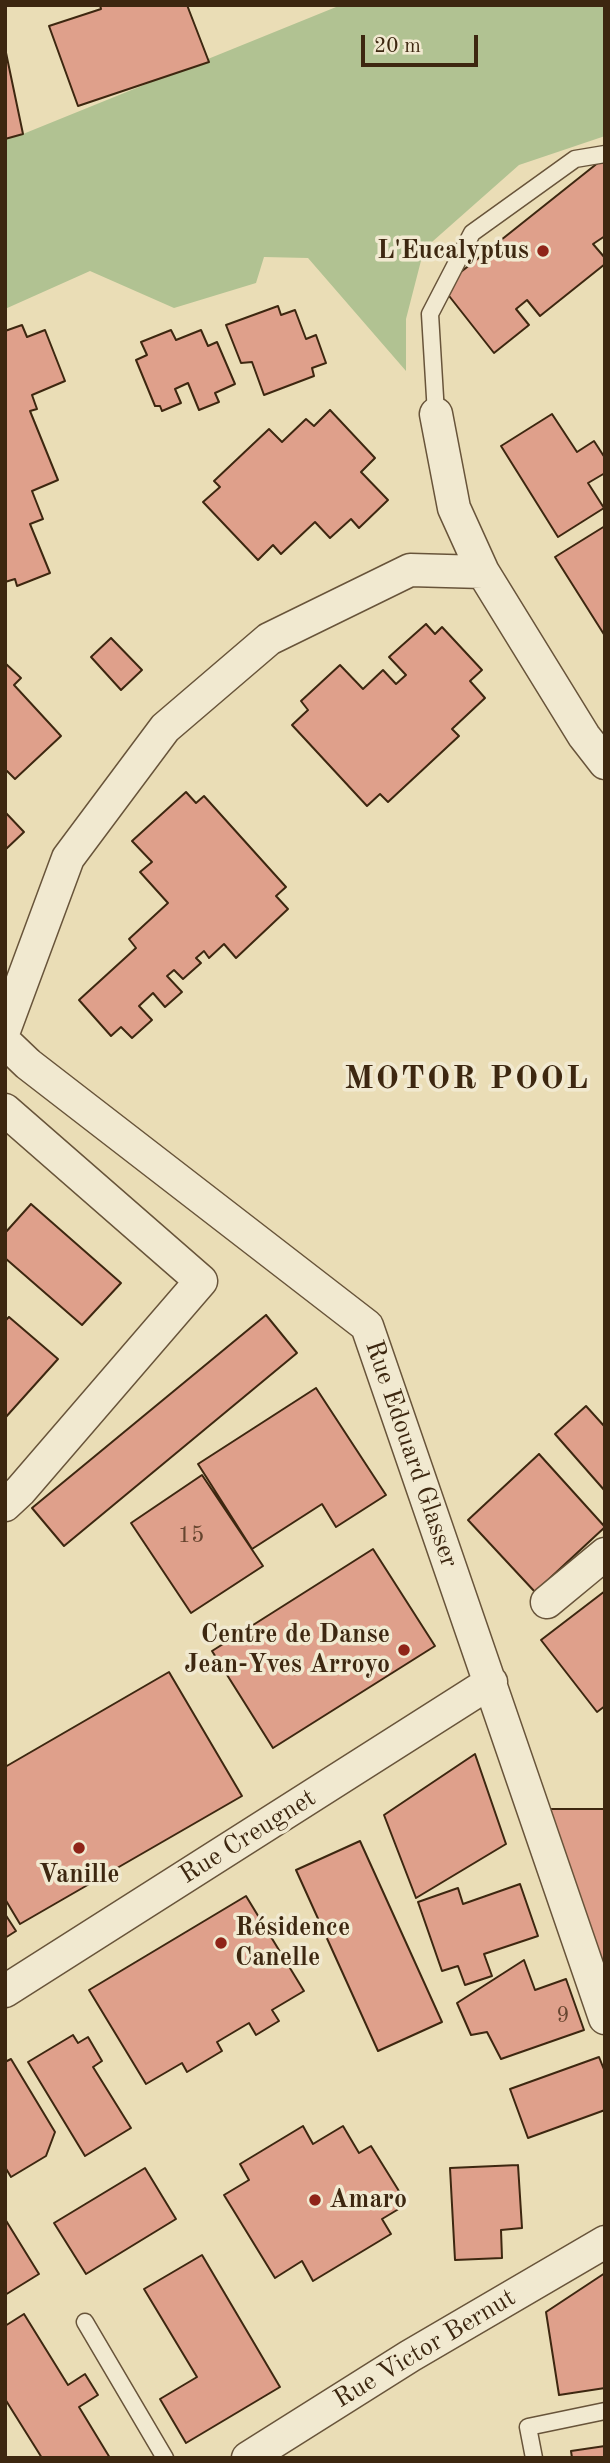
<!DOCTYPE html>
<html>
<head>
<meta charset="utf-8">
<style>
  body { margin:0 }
  #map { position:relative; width:610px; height:2463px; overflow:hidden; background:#eaddb6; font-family:"Old Standard TT",serif }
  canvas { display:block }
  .frame { position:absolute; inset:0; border:7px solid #3d2710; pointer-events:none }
  .scale { position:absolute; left:361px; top:35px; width:117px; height:32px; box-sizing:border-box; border:4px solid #3d2710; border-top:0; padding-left:9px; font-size:21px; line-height:24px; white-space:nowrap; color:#3d2710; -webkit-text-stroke:5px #f1e9d0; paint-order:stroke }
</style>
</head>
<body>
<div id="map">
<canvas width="610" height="2463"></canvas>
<div class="frame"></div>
<div class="scale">20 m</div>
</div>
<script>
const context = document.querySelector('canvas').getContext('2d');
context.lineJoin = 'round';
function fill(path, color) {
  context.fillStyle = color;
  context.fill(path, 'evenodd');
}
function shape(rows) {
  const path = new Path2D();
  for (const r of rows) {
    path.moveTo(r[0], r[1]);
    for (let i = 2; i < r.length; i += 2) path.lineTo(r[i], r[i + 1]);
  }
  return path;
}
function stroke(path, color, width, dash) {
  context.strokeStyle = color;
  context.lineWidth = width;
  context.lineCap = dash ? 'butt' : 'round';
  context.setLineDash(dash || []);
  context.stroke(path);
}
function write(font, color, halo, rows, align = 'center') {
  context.font = font + ' "Old Standard TT",serif';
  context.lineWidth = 7;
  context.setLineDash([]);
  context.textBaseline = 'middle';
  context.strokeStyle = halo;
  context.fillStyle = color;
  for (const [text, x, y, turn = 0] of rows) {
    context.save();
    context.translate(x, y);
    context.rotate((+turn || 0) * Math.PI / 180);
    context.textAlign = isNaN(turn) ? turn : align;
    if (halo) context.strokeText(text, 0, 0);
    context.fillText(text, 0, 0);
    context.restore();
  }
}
fill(shape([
  [341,5,605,5,605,136,519,165,424,249,406,319,406,371,308,258,264,257,256,283,174,308,90,271,5,309,5,138,23,134]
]), '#b1c292');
const building = shape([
  [100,5,187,5,209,62,78,106,49,26,101,9,100,5],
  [5,48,23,134,5,139,5,48],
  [604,158,605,236,593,244,605,258,605,264,540,316,527,300,516,309,529,325,494,353,442,287,604,158],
  [278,306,281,315,295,310,306,339,316,335,326,363,312,368,314,376,264,395,252,362,241,363,226,325,278,306],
  [22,325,27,337,45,330,65,381,32,395,37,409,30,411,58,480,32,491,43,519,30,524,50,573,17,586,15,579,5,582,5,331,22,325],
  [171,330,176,340,201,330,208,346,217,342,235,384,215,393,219,402,199,410,188,383,175,389,181,403,162,411,160,406,155,406,136,360,147,355,141,342,171,330],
  [330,410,375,458,361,472,388,500,359,528,351,519,330,538,315,522,281,554,273,545,258,560,203,502,220,487,214,481,269,429,282,442,306,419,314,426,330,410],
  [552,414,577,452,594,441,605,458,605,473,588,483,604,508,558,537,501,446,552,414],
  [605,526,605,636,555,557,605,526],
  [426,624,435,634,442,627,482,670,470,681,485,698,452,729,459,736,388,802,380,794,367,806,292,725,308,710,301,701,340,665,363,689,383,670,396,684,406,675,389,657,426,624],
  [111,638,142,670,121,690,91,657,111,638],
  [5,663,21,678,14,685,61,736,15,779,7,771,5,772,5,663],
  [186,792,196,803,204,796,286,887,276,896,288,909,236,958,224,944,209,958,204,951,196,958,201,963,183,979,174,970,167,976,182,992,165,1007,153,993,139,1006,152,1020,132,1038,121,1027,111,1036,79,1000,136,948,129,939,168,903,140,872,152,862,132,841,186,792],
  [5,812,24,832,5,850,5,812],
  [31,1204,121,1283,82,1325,5,1258,5,1233,31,1204],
  [266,1315,297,1353,64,1546,32,1508,266,1315],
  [9,1317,58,1359,5,1418,5,1321,9,1317],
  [316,1388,386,1495,336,1527,322,1504,252,1549,198,1464,316,1388],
  [586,1406,605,1427,605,1491,555,1434,586,1406],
  [539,1454,605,1527,535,1592,468,1520,539,1454],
  [202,1475,263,1566,191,1613,131,1523,202,1475],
  [373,1549,435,1646,273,1748,212,1651,373,1549],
  [605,1591,605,1706,597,1712,541,1640,605,1591],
  [169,1672,242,1796,20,1924,5,1899,5,1767,169,1672],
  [475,1754,506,1844,416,1898,384,1815,475,1754],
  [548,1809,605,1809,605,1974,548,1809],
  [360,1841,442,2022,378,2051,296,1870,360,1841],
  [520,1884,538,1936,484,1954,492,1976,465,1985,458,1966,442,1971,418,1902,458,1888,463,1904,520,1884],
  [246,1896,304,1991,272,2010,279,2021,256,2035,249,2023,217,2042,222,2051,187,2072,182,2063,146,2084,89,1990,246,1896],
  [5,1914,16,1931,5,1938,5,1914],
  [524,1960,535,1990,566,1979,584,2030,501,2059,487,2032,471,2035,457,2003,524,1960],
  [73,2035,78,2043,88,2037,102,2061,93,2067,131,2128,85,2156,28,2062,73,2035],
  [599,2057,605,2072,605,2110,528,2138,510,2089,599,2057],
  [11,2059,55,2132,46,2156,11,2177,5,2167,5,2062,11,2059],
  [303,2126,313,2144,343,2126,359,2153,371,2146,407,2204,382,2219,391,2234,313,2281,302,2261,275,2278,224,2195,249,2180,240,2164,303,2126],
  [518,2165,522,2228,501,2230,502,2258,455,2260,450,2168,518,2165],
  [145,2168,176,2219,86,2274,54,2223,145,2168],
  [5,2219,39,2274,5,2295,5,2219],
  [202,2255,280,2387,186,2443,160,2399,197,2377,144,2289,202,2255],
  [605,2273,605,2388,559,2395,546,2312,605,2273],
  [24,2314,68,2385,85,2374,98,2395,79,2407,110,2458,42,2458,5,2399,5,2326,24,2314],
  [605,2446,605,2458,572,2458,571,2451,605,2446]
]);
fill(building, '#dfa08b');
stroke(building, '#3d2710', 2);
const service = shape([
  [436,414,430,314,472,233,575,159,605,154],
  [85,2322,165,2458],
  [534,2458,528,2427,605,2411]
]);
const minor = shape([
  [436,414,454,508,483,572,584,736,605,763],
  [5,1028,68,858,165,728,269,639,410,570,483,572],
  [5,1042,28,1064,367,1326,605,2018],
  [5,1110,201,1281,20,1491,5,1505],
  [547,1602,605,1554],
  [5,1991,491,1682],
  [248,2458,410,2356,605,2242]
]);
stroke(service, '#68543a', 19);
stroke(minor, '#68543a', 35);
stroke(service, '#f1e9d0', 16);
stroke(minor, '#f1e9d0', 32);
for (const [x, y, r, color] of [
  [543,251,7,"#8f2418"],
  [404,1650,7,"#8f2418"],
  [79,1848,7,"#8f2418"],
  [221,1943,7,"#8f2418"],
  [315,2200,7,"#8f2418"]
]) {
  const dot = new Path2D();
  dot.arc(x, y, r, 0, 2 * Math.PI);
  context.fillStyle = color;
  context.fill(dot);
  stroke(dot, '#f1e9d0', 2.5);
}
write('23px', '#66452f', null, [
  ["15",191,1536],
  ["9",563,2016]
]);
write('bold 26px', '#3d2710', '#f1e9d0', [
  ["L'Eucalyptus",529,251],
  ["Centre de Danse",390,1635],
  ["Jean-Yves Arroyo",390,1665],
  ["Vanille",79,1875,"center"],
  ["Résidence",235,1928,"left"],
  ["Canelle",235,1958,"left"],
  ["Amaro",329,2200,"left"]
], 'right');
write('26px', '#3d2710', '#f1e9d0', [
  ["Rue Edouard Glasser",411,1454,71],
  ["Rue Creugnet",248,1837,-32],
  ["Rue Victor Bernut",425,2349,-31]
]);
context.letterSpacing = '2px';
write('bold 33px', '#3d2710', '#f1e9d0', [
  ["MOTOR POOL",467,1079]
]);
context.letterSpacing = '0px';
</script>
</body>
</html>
